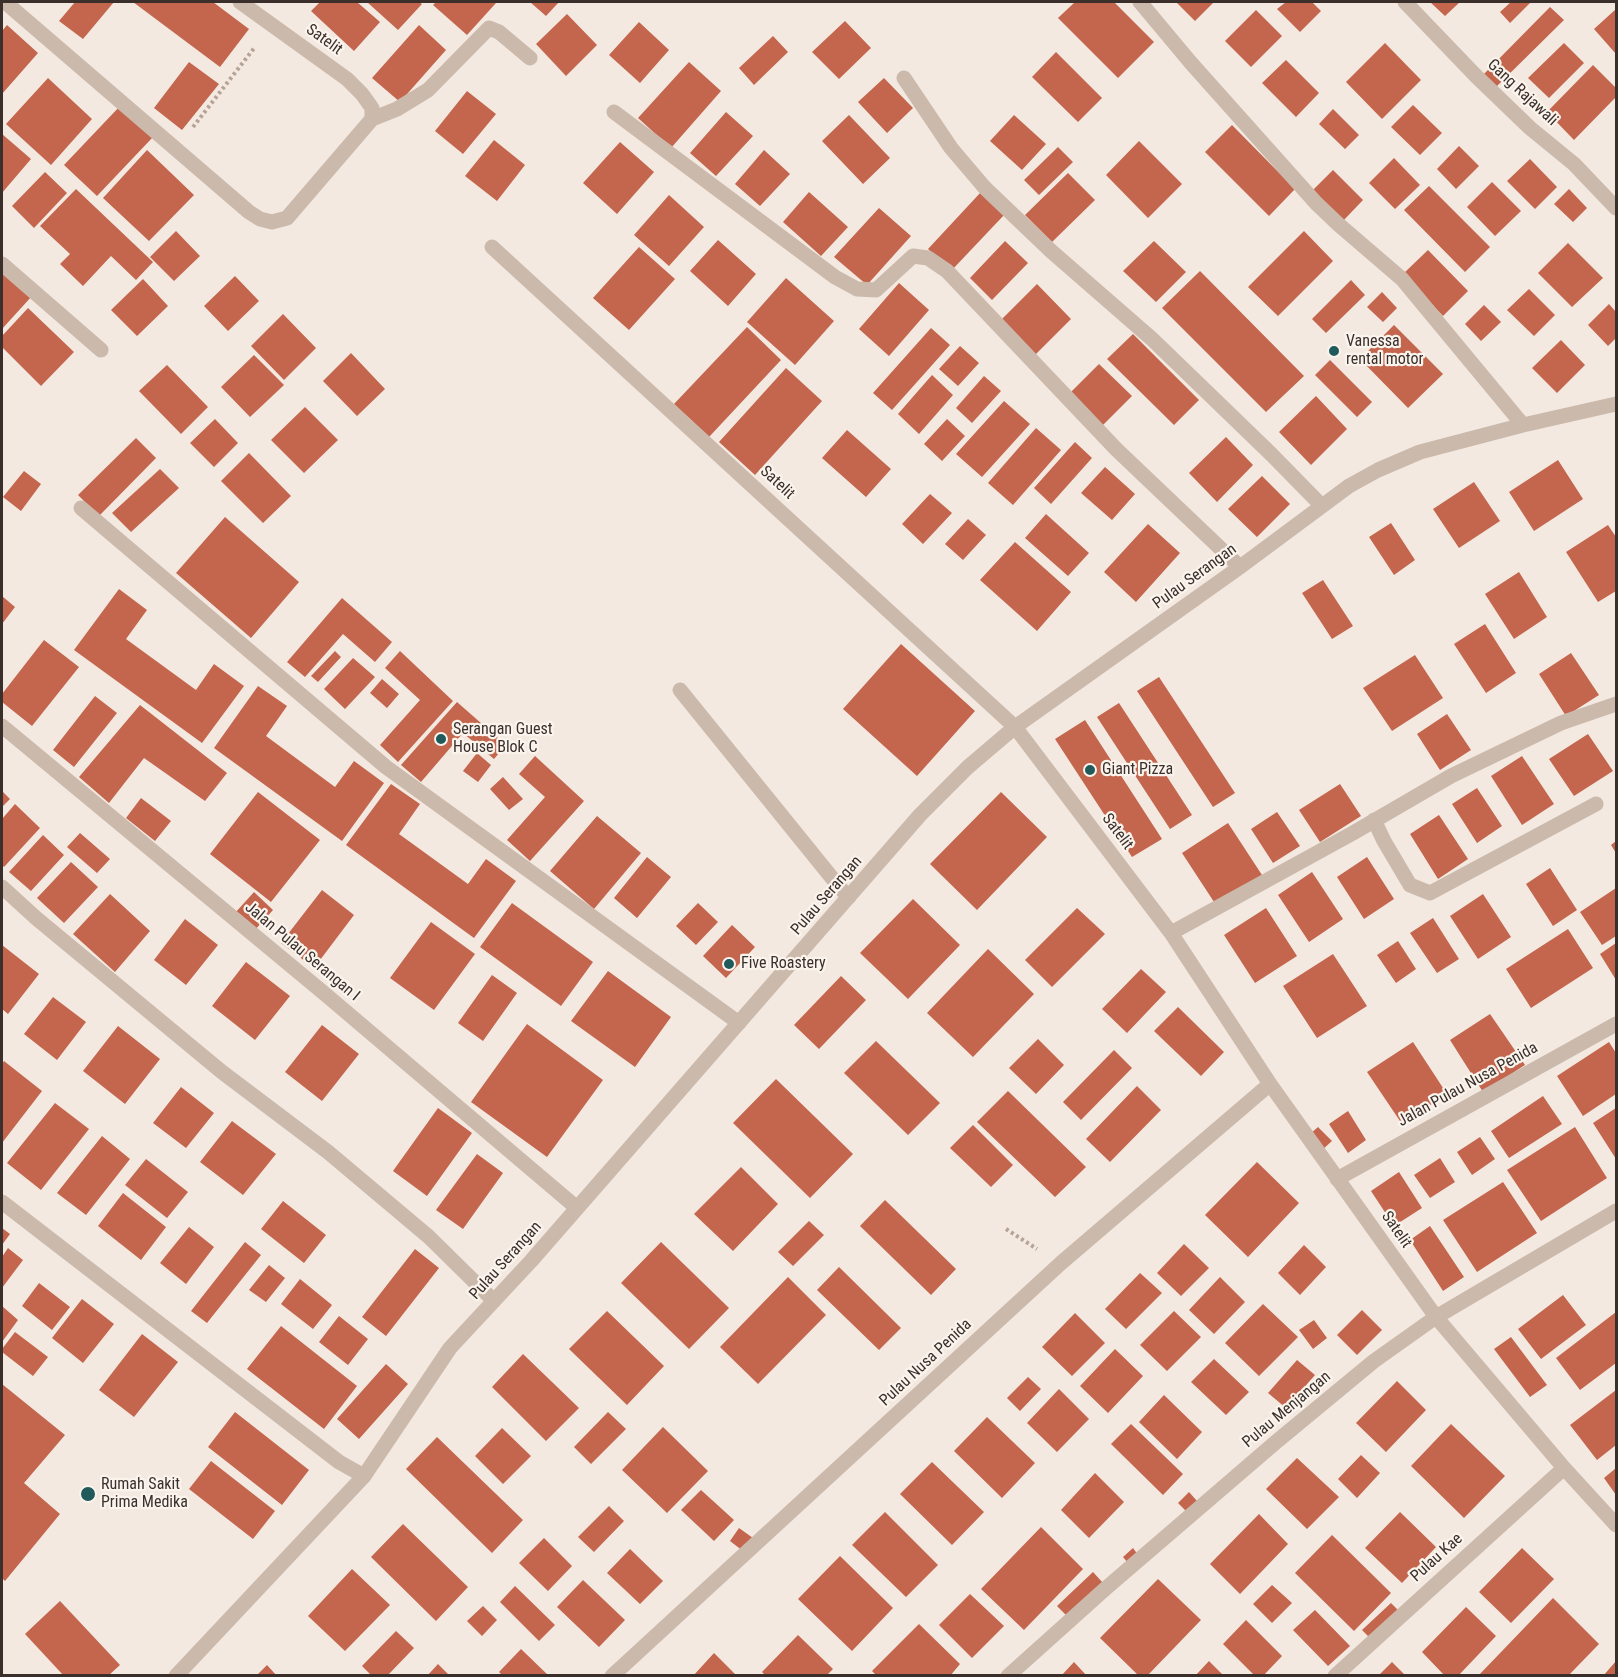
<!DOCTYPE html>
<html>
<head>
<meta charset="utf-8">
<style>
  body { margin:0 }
  #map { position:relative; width:1618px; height:1677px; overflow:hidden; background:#f3e9e0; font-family:"Roboto Condensed",sans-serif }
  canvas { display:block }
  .frame { position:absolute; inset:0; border:3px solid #3a2f2b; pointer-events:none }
</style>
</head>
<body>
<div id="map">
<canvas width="1618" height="1677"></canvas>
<div class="frame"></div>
</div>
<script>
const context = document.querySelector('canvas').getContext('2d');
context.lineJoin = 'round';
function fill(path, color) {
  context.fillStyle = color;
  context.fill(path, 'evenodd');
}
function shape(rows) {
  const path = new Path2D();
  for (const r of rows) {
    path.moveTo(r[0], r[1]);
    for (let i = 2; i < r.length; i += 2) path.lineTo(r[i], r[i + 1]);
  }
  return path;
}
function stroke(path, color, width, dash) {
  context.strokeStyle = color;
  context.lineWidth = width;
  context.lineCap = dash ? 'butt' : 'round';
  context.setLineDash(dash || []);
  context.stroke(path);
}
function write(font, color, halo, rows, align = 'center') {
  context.font = font + ' "Roboto Condensed",sans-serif';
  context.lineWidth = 4.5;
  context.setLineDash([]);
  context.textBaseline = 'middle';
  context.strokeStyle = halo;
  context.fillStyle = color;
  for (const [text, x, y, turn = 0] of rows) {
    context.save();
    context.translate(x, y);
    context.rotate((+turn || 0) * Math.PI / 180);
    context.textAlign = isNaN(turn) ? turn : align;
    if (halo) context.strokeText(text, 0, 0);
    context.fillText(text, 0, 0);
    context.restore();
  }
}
fill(shape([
  [75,2,114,2,83,39,59,21],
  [133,2,213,2,249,29,220,67],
  [320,2,357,2,380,22,354,51,311,11],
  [367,2,419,2,422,4,398,30],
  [436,2,494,2,496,3,467,35,433,5],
  [530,2,559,2,546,16],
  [1075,2,1114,2,1154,42,1118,78,1058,18],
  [1176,2,1214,2,1195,21],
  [1286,2,1312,2,1321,11,1300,32,1277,9],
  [1430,2,1460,2,1445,16],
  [1511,2,1531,2,1510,23,1500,12],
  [1550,7,1564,20,1496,87,1483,75],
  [1616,9,1616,54,1594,29],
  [1256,10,1282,36,1251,67,1225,41],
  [567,14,597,45,566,76,536,44],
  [845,21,871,48,839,79,812,52],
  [639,22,669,50,640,83,609,55],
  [7,25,38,53,2,94,2,31],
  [419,25,446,50,400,102,372,78],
  [773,36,788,52,754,85,739,68],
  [1385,43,1421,80,1382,119,1346,82],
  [1564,43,1584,63,1549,98,1528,78],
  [1056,52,1102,98,1078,122,1032,77],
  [1286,60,1319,93,1296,117,1262,83],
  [189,62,219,84,182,130,154,108],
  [689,62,721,91,671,148,638,118],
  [1593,65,1616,88,1616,97,1574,140,1547,112],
  [48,78,92,119,51,165,6,124],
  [884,78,913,108,887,133,858,102],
  [467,91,496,114,463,154,435,131],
  [121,105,153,137,97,196,64,165],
  [1413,105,1442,133,1420,155,1391,127],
  [1333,109,1359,135,1345,149,1319,124],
  [726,112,753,136,716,176,690,153],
  [849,115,890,158,863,184,822,141],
  [1014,115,1046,144,1022,170,990,141],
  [1232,125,1295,189,1269,216,1205,152],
  [2,134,31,159,2,193],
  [494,140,525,165,497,201,465,176],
  [1139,141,1182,184,1148,218,1106,175],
  [620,142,654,172,617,214,583,183],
  [1459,146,1479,166,1456,189,1437,169],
  [1058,147,1073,162,1039,195,1024,180],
  [147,150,194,195,149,241,103,198],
  [764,150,790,174,760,206,735,184],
  [1394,158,1420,185,1395,209,1369,183],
  [1530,159,1557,187,1535,209,1507,181],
  [1333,170,1363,200,1342,222,1312,191],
  [45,172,67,193,34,228,12,206],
  [1068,173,1095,200,1052,242,1025,215],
  [1492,182,1521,211,1495,236,1467,207],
  [1429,186,1490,247,1465,272,1404,210],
  [76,189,153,262,136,280,111,256,83,286,60,264,70,254,40,226],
  [1569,189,1587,208,1573,222,1554,204],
  [809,192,848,227,821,256,783,222],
  [981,192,1005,214,951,271,928,249],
  [669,195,704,227,669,266,634,235],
  [879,208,911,236,867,285,834,257],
  [176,231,200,256,174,281,150,257],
  [1304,231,1333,261,1278,316,1248,287],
  [718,240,756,274,728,306,690,271],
  [1005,241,1028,263,992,300,970,278],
  [1154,241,1186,272,1156,302,1123,271],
  [1568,243,1603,278,1572,307,1538,273],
  [639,247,675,279,629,330,593,298],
  [1428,250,1468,291,1443,316,1403,274],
  [2,270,32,296,2,329],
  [1200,271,1304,376,1266,412,1162,308],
  [235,276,259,301,228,331,204,306],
  [786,278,834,321,795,365,747,322],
  [143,279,168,306,137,336,111,310],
  [1351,280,1365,295,1326,333,1312,319],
  [899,283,929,310,889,356,859,329],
  [1037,284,1071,319,1034,356,1000,321],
  [1529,289,1555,315,1534,336,1507,310],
  [1382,292,1397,308,1383,322,1367,307],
  [1609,304,1616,312,1616,338,1608,346,1588,325],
  [1484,305,1501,322,1481,341,1465,324],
  [28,308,74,352,41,386,2,347,2,336],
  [283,314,316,348,284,380,251,346],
  [1394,325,1443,374,1408,408,1360,359],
  [747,327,781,360,709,437,674,404],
  [931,328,950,345,892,410,873,393],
  [1133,334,1199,400,1174,425,1107,359],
  [1561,340,1585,365,1557,393,1532,368],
  [960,346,979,363,958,386,939,369],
  [351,353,385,389,357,416,323,381],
  [254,355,284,385,250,417,221,387],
  [1330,360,1372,402,1357,417,1315,375],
  [1099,364,1132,396,1102,426,1069,394],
  [167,365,208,407,181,434,139,391],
  [786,368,822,401,755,475,719,442],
  [932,375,953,395,919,434,898,414],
  [984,376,1001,391,972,423,956,408],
  [1316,396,1347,429,1311,465,1279,432],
  [1004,401,1030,424,982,477,956,454],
  [305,407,338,440,304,473,271,440],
  [215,419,238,443,214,467,190,443],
  [947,419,965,436,942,461,924,444],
  [1036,428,1061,450,1013,505,988,483],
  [847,430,891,469,866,497,822,458],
  [1226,437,1253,465,1217,502,1189,473],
  [136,438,156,458,99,516,78,495],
  [1075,442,1092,458,1051,504,1034,488],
  [249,453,291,496,263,523,221,481],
  [1558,460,1583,499,1534,531,1509,492],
  [1105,467,1135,494,1112,520,1081,493],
  [160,469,179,488,131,532,112,513],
  [24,471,41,484,21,511,3,497],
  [1262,476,1290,504,1257,537,1228,509],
  [1474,482,1500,521,1459,548,1433,509],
  [930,494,952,513,923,544,902,524],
  [1046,514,1089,553,1068,576,1025,538],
  [225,517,299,582,251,638,176,573],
  [968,519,986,535,963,560,945,544],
  [1391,523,1415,560,1394,575,1369,537],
  [1148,524,1180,553,1136,602,1104,572],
  [1608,525,1616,537,1616,591,1598,602,1566,552],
  [1015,542,1071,592,1037,631,980,580],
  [1519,572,1547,617,1514,639,1485,594],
  [1323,580,1353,626,1332,639,1302,593],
  [119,589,147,610,126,639,196,690,214,664,244,686,202,743,74,650],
  [2,596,15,607,2,624],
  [342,598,392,642,375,662,343,634,305,677,287,662],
  [1485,624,1516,673,1486,693,1454,644],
  [44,640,79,667,32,726,2,702,2,694],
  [901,644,975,711,917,776,843,709],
  [335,651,341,657,318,682,311,676],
  [400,651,453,701,398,762,380,745,420,700,385,668],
  [1571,653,1599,695,1566,716,1539,674],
  [1415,655,1443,698,1392,731,1363,688],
  [353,658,375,677,345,709,324,689],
  [1159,677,1235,793,1213,807,1137,691],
  [382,679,399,694,387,708,370,693],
  [258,686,287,706,266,736,335,787,354,761,384,783,342,841,214,748],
  [95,696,117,713,74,767,53,750],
  [457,702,506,745,494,759,463,733,421,782,401,765],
  [1119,703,1192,815,1170,829,1097,717],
  [140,705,227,773,205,801,144,758,109,803,79,777],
  [1447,714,1471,750,1440,770,1417,734],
  [1085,720,1162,839,1132,857,1055,739],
  [1588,734,1613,771,1574,796,1549,759],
  [477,753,491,765,478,782,463,771],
  [535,756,584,801,530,861,507,840,545,797,519,774],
  [1522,756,1554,804,1522,825,1491,776],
  [503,777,523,799,509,810,490,789],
  [391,784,420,804,399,834,468,884,486,859,516,881,474,938,346,845],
  [1340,784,1361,816,1320,842,1299,810],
  [1477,788,1502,826,1477,843,1452,804],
  [2,791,10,799,2,807],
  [258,792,320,840,271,902,210,854],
  [1001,792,1047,837,977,910,930,864],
  [141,798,171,821,155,841,126,818],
  [15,804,40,828,4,867,2,865,2,819],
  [1277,812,1300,846,1273,863,1251,829],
  [1439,815,1468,859,1438,879,1410,834],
  [597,816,641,853,594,909,550,871],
  [1228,823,1262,875,1216,905,1182,853],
  [80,833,110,859,97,873,67,847],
  [43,835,64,855,31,891,9,872],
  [1616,841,1616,853,1611,845],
  [647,857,671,877,637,918,614,898],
  [1367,857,1394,899,1364,919,1337,877],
  [71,862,98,887,64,923,37,898],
  [1550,868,1577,910,1553,926,1526,884],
  [1312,872,1343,919,1309,942,1278,895],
  [1616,888,1616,936,1602,945,1580,912],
  [322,890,354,915,314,968,281,943],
  [254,892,273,910,254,931,235,913],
  [110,894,150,931,115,972,73,934],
  [1483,894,1511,937,1478,959,1450,916],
  [913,899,960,945,908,999,860,953],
  [512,903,593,962,561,1006,480,947],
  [698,903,718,922,696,945,676,926],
  [1077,908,1105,934,1052,987,1025,960],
  [1266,908,1297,956,1255,983,1224,935],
  [1433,918,1459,959,1437,973,1410,933],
  [185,919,218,945,186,985,154,960],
  [431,922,475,954,434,1010,390,978],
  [732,925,755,947,726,978,703,956],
  [1568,929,1593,968,1531,1008,1506,969],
  [1398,941,1416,969,1396,983,1377,955],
  [1616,943,1616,980,1600,954],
  [2,945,39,974,8,1014,2,1009],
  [988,949,1034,994,973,1057,927,1013],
  [1333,954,1367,1006,1317,1038,1283,986],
  [246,962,290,996,255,1040,212,1006],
  [1141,969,1166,992,1127,1033,1102,1009],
  [608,971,671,1017,635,1067,571,1021],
  [492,975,517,993,483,1041,458,1023],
  [841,976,866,1000,819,1049,794,1025],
  [53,997,86,1022,57,1060,24,1034],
  [1178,1007,1224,1052,1201,1076,1154,1031],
  [1490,1014,1525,1065,1483,1092,1450,1040],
  [527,1024,603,1080,547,1157,471,1102],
  [322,1025,359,1054,322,1101,285,1072],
  [118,1026,160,1059,125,1104,83,1071],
  [1038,1039,1064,1065,1036,1094,1009,1068],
  [876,1041,940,1103,908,1135,844,1073],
  [1413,1042,1447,1094,1402,1124,1367,1072],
  [1609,1042,1616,1053,1616,1094,1583,1116,1557,1076],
  [1114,1050,1132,1068,1081,1120,1063,1102],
  [4,1061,42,1091,2,1143,2,1064],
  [776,1079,853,1154,810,1198,733,1123],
  [1137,1086,1161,1110,1110,1162,1086,1139],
  [181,1087,214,1113,186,1148,153,1123],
  [1008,1091,1086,1167,1055,1197,977,1122],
  [1543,1096,1562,1124,1509,1158,1491,1131],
  [55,1103,89,1129,41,1190,7,1163],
  [438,1108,472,1133,427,1196,393,1171],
  [1616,1108,1616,1159,1593,1123],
  [1348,1111,1366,1140,1348,1153,1329,1124],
  [232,1121,276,1154,243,1195,200,1162],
  [973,1125,1013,1165,991,1187,950,1148],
  [1318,1127,1332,1141,1322,1150,1309,1135],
  [1575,1127,1607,1178,1541,1221,1507,1170],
  [102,1136,130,1159,86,1215,57,1193],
  [1480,1137,1495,1159,1472,1175,1457,1152],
  [477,1154,503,1173,463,1229,436,1210],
  [1440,1158,1455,1182,1430,1198,1414,1175],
  [146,1159,188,1192,167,1218,125,1185],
  [1257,1162,1299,1203,1248,1257,1205,1215],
  [741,1167,778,1204,733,1251,694,1214],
  [1399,1172,1422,1208,1394,1226,1371,1191],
  [1503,1182,1537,1233,1477,1272,1443,1220],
  [123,1193,166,1227,141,1260,98,1226],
  [885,1200,956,1269,931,1295,860,1226],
  [283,1201,326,1235,304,1263,261,1229],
  [809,1221,824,1235,793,1266,778,1252],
  [1430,1226,1464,1277,1443,1291,1410,1240],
  [189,1227,214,1247,186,1284,160,1263],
  [2,1228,10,1234,2,1245],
  [245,1242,261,1255,207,1323,191,1311],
  [661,1242,729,1308,689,1349,621,1283],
  [1184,1244,1209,1268,1181,1296,1157,1273],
  [1304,1245,1326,1267,1300,1295,1278,1273],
  [8,1248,23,1260,2,1288,2,1257],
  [415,1249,439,1268,386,1336,362,1317],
  [269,1265,285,1278,266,1302,249,1290],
  [839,1267,901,1328,879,1350,817,1290],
  [1140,1273,1162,1293,1126,1329,1105,1309],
  [788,1277,826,1315,758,1384,720,1347],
  [1220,1277,1245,1302,1214,1334,1189,1310],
  [300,1279,332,1305,313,1329,281,1304],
  [39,1283,70,1307,52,1330,22,1306],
  [1563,1295,1586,1325,1541,1359,1518,1329],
  [82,1299,114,1324,83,1363,52,1338],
  [1263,1304,1298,1337,1259,1376,1225,1343],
  [2,1306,18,1320,2,1342],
  [1362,1310,1382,1330,1357,1355,1337,1335],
  [607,1311,664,1366,627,1405,569,1349],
  [1174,1311,1201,1337,1167,1371,1140,1345],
  [1616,1312,1616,1363,1580,1390,1556,1358],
  [1075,1313,1105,1343,1072,1376,1042,1347],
  [339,1316,368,1339,348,1365,319,1342],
  [1314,1320,1327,1338,1313,1349,1299,1330],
  [281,1326,357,1386,324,1429,247,1369],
  [15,1332,48,1357,33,1376,2,1352,2,1349],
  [142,1334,178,1362,134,1417,99,1390],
  [1511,1337,1547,1385,1530,1397,1494,1349],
  [1115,1349,1143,1376,1108,1413,1080,1386],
  [523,1354,579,1408,546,1441,492,1387],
  [1214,1359,1249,1392,1226,1415,1191,1382],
  [1297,1360,1315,1375,1286,1408,1268,1393],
  [386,1364,408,1384,359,1439,337,1419],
  [1028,1377,1041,1389,1020,1411,1007,1398],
  [1397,1381,1426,1410,1386,1452,1356,1423],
  [2,1384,65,1435,24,1483,60,1514,5,1581,2,1578],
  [1059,1389,1089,1419,1057,1452,1027,1423],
  [1616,1390,1616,1445,1597,1460,1570,1425],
  [1164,1395,1202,1432,1177,1459,1139,1422],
  [235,1412,309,1470,282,1505,208,1447],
  [608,1412,626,1429,591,1464,574,1447],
  [987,1417,1035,1463,1002,1498,954,1451],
  [1131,1424,1183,1474,1163,1495,1111,1444],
  [1451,1424,1505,1476,1464,1518,1411,1466],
  [663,1427,708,1471,667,1513,622,1470],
  [502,1428,531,1456,503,1484,475,1456],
  [437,1437,523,1520,492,1553,406,1469],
  [1361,1455,1380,1473,1357,1498,1338,1479],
  [1297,1458,1339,1497,1307,1529,1266,1489],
  [211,1461,275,1511,253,1539,189,1489],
  [932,1462,984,1512,952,1545,900,1494],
  [1616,1468,1616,1495,1604,1478],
  [1095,1473,1124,1502,1089,1538,1061,1510],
  [701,1490,734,1520,714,1541,681,1510],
  [1189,1492,1197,1501,1187,1512,1178,1503],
  [609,1506,624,1521,594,1552,578,1537],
  [885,1512,938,1565,906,1597,852,1545],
  [1400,1512,1436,1547,1402,1583,1365,1548],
  [1259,1514,1288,1544,1240,1594,1210,1564],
  [403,1524,468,1587,436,1621,371,1557],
  [1041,1527,1083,1569,1024,1630,981,1589],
  [739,1528,753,1538,743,1551,730,1541],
  [1332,1535,1391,1593,1354,1631,1295,1573],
  [544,1538,572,1566,548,1591,519,1563],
  [1133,1548,1138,1555,1128,1563,1123,1557],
  [1522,1548,1554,1579,1511,1623,1479,1592],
  [630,1549,663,1581,640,1604,607,1573],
  [840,1556,893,1608,852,1651,798,1599],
  [352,1569,390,1605,345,1651,308,1616],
  [1093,1572,1103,1583,1068,1617,1057,1606],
  [1158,1579,1201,1620,1147,1676,1139,1676,1100,1638],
  [583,1580,625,1620,599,1647,557,1607],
  [1272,1585,1292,1603,1272,1623,1253,1604],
  [515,1586,555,1625,539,1641,500,1602],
  [970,1594,1004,1626,972,1658,939,1625],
  [1553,1598,1599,1644,1568,1676,1478,1676],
  [60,1601,120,1665,108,1676,64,1676,25,1634],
  [1391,1603,1400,1612,1371,1639,1362,1630],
  [483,1606,497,1620,482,1636,467,1621],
  [1466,1607,1496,1636,1458,1676,1445,1676,1422,1652],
  [1315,1610,1350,1646,1328,1666,1293,1630],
  [1246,1620,1282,1656,1263,1676,1255,1676,1223,1644],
  [919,1624,960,1664,950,1676,877,1676,872,1671],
  [396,1631,414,1648,387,1676,372,1676,362,1666],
  [798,1635,833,1669,826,1676,766,1676,762,1672],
  [521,1649,549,1676,503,1676,499,1672],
  [714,1653,737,1676,693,1676],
  [1209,1661,1224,1676,1195,1676],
  [1616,1661,1616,1676,1603,1676],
  [1074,1662,1087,1676,1061,1676],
  [1392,1662,1406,1676,1378,1676],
  [438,1664,450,1676,427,1676],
  [267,1665,277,1676,256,1676]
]), '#c4654d');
stroke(shape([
  [193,127,255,47],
  [1006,1229,1037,1249]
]), '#b7a396', 4, [3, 3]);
stroke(shape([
  [2,1202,339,1462,364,1476]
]), '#cbb9ac', 15);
stroke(shape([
  [5,2,249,212,260,219,272,222,287,218,372,119,397,109,428,90,489,28,499,32,530,58],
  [240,2,347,79,362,94,372,108,372,119],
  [1140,2,1191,63,1316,203,1338,224,1402,279,1523,425],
  [1405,2,1476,76,1530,128,1574,164,1616,208],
  [904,78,951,148,985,188,1051,251,1152,339,1271,454,1322,506],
  [614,112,835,277,857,289,876,290,913,256,928,258,947,271,1116,449,1240,567],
  [492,247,1015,727,1171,933,1270,1084,1436,1317,1564,1468,1616,1525],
  [2,264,101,350],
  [81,508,386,767,739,1023],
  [680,690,841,889,849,897],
  [2,726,325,994,577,1208],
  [1374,820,1384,841,1410,885,1430,893,1596,804],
  [2,887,36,918,222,1072,328,1152,429,1237,494,1301],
  [1171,933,1353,833,1451,776,1561,723,1616,704],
  [1337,1179,1616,1024],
  [176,1676,364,1476,450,1348,531,1261,920,815,968,767,1015,727,1240,567,1349,486,1378,470,1420,452,1523,425,1616,404],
  [612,1676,1061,1263,1270,1084],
  [1008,1676,1105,1589,1276,1442,1374,1361,1436,1317,1616,1211],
  [1335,1676,1564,1468]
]), '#cbb9ac', 15);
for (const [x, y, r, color] of [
  [1334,351,6,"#205a5b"],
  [441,739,6,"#205a5b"],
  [1090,770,6,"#205a5b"],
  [729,964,6,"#205a5b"],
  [88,1494,8,"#205a5b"]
]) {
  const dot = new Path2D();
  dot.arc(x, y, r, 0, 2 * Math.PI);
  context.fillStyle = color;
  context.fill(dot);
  stroke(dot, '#faf4ed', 2);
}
write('16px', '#3a2f2b', '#faf4ed', [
  ["Satelit",324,40,36],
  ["Gang Rajawali",1522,93,43],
  ["Satelit",777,483,43],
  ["Pulau Serangan",1195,577,-36],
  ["Satelit",1117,832,53],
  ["Pulau Serangan",827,896,-49],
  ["Jalan Pulau Serangan I",302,952,40],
  ["Jalan Pulau Nusa Penida",1468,1085,-29],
  ["Satelit",1396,1230,55],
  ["Pulau Serangan",506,1261,-48],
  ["Pulau Nusa Penida",926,1363,-43],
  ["Pulau Menjangan",1287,1410,-40],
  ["Pulau Kae",1437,1558,-42]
]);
write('16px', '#3a2f2b', '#faf4ed', [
  ["Vanessa",1346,342],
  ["rental motor",1346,360],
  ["Serangan Guest",453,730],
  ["House Blok C",453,748],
  ["Giant Pizza",1102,770],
  ["Five Roastery",741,964],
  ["Rumah Sakit",101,1485],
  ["Prima Medika",101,1503]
], 'left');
</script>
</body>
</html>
